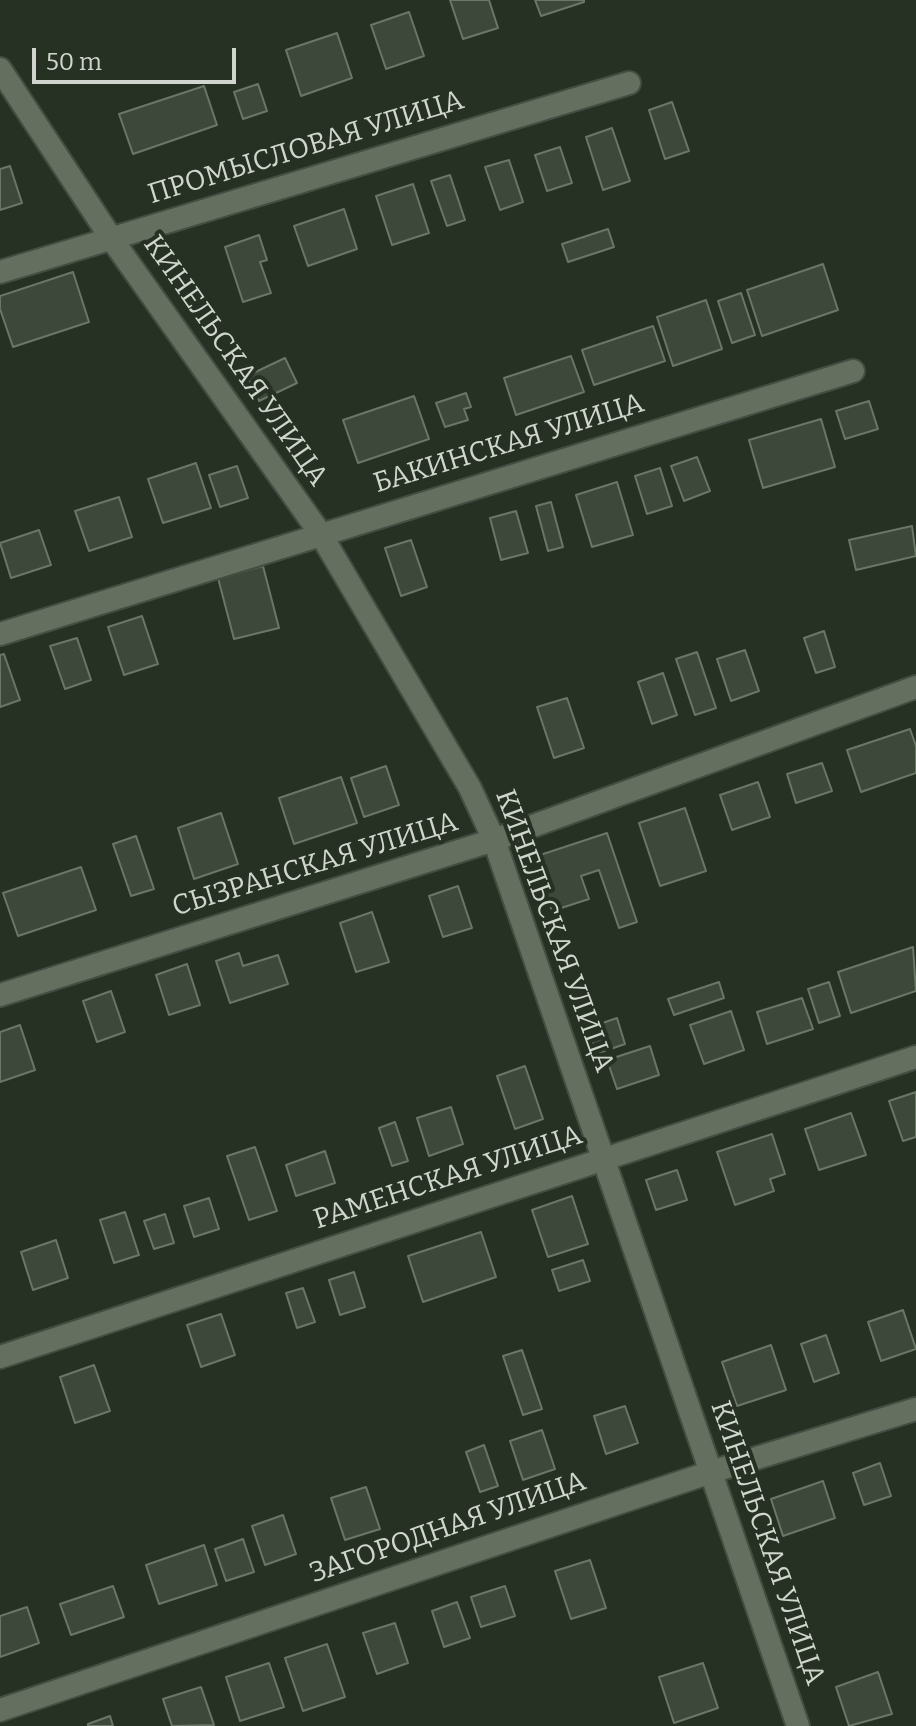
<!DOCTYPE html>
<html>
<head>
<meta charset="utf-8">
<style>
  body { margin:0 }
  #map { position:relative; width:916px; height:1726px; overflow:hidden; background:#263023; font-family:Bitter,serif }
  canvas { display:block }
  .scale { position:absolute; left:32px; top:48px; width:204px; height:36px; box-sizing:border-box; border:4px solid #d0d6ce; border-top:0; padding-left:10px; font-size:24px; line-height:28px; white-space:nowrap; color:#d0d6ce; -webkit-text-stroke:6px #263023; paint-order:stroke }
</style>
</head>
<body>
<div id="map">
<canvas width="916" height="1726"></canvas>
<div class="scale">50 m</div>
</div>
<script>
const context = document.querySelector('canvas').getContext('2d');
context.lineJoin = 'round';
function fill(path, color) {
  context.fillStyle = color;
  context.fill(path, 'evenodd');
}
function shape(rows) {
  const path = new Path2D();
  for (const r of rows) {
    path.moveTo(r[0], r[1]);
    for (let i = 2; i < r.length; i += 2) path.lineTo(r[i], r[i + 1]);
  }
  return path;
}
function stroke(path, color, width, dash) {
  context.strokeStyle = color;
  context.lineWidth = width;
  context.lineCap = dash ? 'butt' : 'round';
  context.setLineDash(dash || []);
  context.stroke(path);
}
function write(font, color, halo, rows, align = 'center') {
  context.font = font + ' Bitter,serif';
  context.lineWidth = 8;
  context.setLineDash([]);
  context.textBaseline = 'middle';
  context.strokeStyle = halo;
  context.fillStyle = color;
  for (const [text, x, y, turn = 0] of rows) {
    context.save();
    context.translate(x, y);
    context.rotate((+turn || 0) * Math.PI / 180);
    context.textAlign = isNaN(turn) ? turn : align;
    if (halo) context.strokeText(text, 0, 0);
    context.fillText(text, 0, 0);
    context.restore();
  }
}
const building = shape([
  [450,0,489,0,498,28,463,39,450,0],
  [535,0,584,0,584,2,541,16,535,0],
  [409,12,424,56,386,69,371,25,409,12],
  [337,33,352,78,301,96,286,50,337,33],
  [258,84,267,111,243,119,234,92,258,84],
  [204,86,217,125,133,154,119,114,204,86],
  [672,102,689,151,665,159,649,110,672,102],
  [612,128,630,181,603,190,586,137,612,128],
  [560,147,572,183,547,191,535,155,560,147],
  [509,160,523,202,500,210,485,167,509,160],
  [10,166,22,203,0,210,0,169,10,166],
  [450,175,465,220,447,226,431,181,450,175],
  [413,184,429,233,392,245,376,196,413,184],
  [344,209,357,249,308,266,294,226,344,209],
  [608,229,614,247,568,262,562,244,608,229],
  [259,235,267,260,260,262,271,293,243,302,225,247,259,235],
  [823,264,838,310,762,336,747,290,823,264],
  [73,272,89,322,13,347,0,309,0,296,73,272],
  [741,293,755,335,732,343,718,301,741,293],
  [706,300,722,349,673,366,657,317,706,300],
  [653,326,665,361,594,385,582,350,653,326],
  [571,356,584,392,516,415,504,378,571,356],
  [285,358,297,383,259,401,247,376,285,358],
  [466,393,471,407,464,409,468,420,445,427,436,403,466,393],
  [414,396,429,439,358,463,343,420,414,396],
  [869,401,878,429,845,439,836,411,869,401],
  [821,419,835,467,763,488,749,440,821,419],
  [697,457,710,491,684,501,671,466,697,457],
  [196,463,211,508,163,523,148,479,196,463],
  [237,466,248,498,220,507,209,475,237,466],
  [660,468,672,506,647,514,635,476,660,468],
  [617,482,633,535,592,547,576,495,617,482],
  [119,497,132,537,89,551,75,511,119,497],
  [551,502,563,547,548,551,536,506,551,502],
  [516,511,528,553,501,560,490,518,516,511],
  [912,526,916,556,856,570,849,540,912,526],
  [39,530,51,565,11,578,0,543,39,530],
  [411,540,427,587,401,596,385,548,411,540],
  [263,566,279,628,234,639,218,578,263,566],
  [142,616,158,664,124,675,108,627,142,616],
  [824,631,835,667,816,673,804,638,824,631],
  [77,638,91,680,65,689,50,646,77,638],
  [745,650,759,691,731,701,717,659,745,650],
  [697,652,716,708,695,715,676,659,697,652],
  [4,654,20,700,0,707,0,655,4,654],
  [663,673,677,715,652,724,638,682,663,673],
  [567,698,584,748,554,758,537,707,567,698],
  [910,729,916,746,916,773,861,792,847,750,910,729],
  [822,763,832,791,796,803,787,774,822,763],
  [386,766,399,805,364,817,351,778,386,766],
  [341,777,357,823,294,844,279,798,341,777],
  [758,782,770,817,732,830,720,795,758,782],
  [685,808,706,871,660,886,639,823,685,808],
  [221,813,238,864,194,879,178,828,221,813],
  [607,833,637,922,619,928,599,870,581,876,589,899,552,911,534,857,607,833],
  [136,836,154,889,131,896,113,844,136,836],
  [81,867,96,910,18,936,3,893,81,867],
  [458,886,472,928,443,937,429,896,458,886],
  [372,912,389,962,356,972,340,923,372,912],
  [913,947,916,991,851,1013,838,972,913,947],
  [239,953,243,966,278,955,288,984,230,1003,216,961,239,953],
  [187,964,200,1005,169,1015,156,975,187,964],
  [719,982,724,998,674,1015,668,999,719,982],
  [829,982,840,1016,819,1023,808,989,829,982],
  [111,991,125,1032,97,1042,83,1001,111,991],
  [802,998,813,1029,767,1044,757,1012,802,998],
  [731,1011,744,1050,704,1064,690,1025,731,1011],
  [617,1018,625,1044,596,1054,588,1028,617,1018],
  [20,1025,35,1070,0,1082,0,1032,20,1025],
  [650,1046,659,1075,617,1089,607,1060,650,1046],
  [525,1066,543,1119,515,1129,497,1076,525,1066],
  [916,1092,916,1137,903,1141,889,1101,916,1092],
  [451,1107,463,1144,429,1156,417,1118,451,1107],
  [851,1113,866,1155,819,1170,805,1129,851,1113],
  [395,1122,408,1161,392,1166,379,1128,395,1122],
  [772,1134,785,1174,770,1179,774,1191,735,1205,717,1152,772,1134],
  [255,1147,277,1211,249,1220,227,1156,255,1147],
  [325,1151,335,1183,296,1196,286,1165,325,1151],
  [677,1170,687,1200,656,1210,646,1180,677,1170],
  [572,1196,588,1244,548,1257,532,1210,572,1196],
  [209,1198,219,1229,194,1237,184,1206,209,1198],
  [125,1212,139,1255,114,1263,100,1220,125,1212],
  [165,1214,174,1243,154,1249,144,1221,165,1214],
  [481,1232,496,1277,423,1302,408,1256,481,1232],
  [56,1240,68,1278,33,1290,21,1252,56,1240],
  [583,1260,590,1281,559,1291,552,1270,583,1260],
  [354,1272,365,1307,340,1315,329,1280,354,1272],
  [303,1288,315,1322,297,1328,286,1293,303,1288],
  [903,1310,916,1349,881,1361,868,1322,903,1310],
  [221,1314,235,1355,201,1367,187,1325,221,1314],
  [826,1335,839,1373,814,1382,801,1344,826,1335],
  [771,1345,786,1390,737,1406,722,1362,771,1345],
  [522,1350,542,1409,523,1415,503,1356,522,1350],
  [94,1365,110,1411,75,1423,60,1377,94,1365],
  [625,1406,638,1443,606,1454,594,1416,625,1406],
  [542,1430,555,1469,523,1480,510,1441,542,1430],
  [484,1445,498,1486,480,1492,466,1452,484,1445],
  [880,1463,891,1496,864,1505,853,1473,880,1463],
  [823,1481,835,1518,783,1536,771,1499,823,1481],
  [366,1487,380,1529,345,1540,331,1498,366,1487],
  [283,1515,296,1554,265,1565,252,1526,283,1515],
  [243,1539,254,1572,226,1581,215,1549,243,1539],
  [204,1545,217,1585,159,1604,146,1565,204,1545],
  [590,1560,606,1608,571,1619,555,1571,590,1560],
  [113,1586,124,1617,71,1635,60,1604,113,1586],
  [505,1586,515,1616,481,1627,471,1597,505,1586],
  [457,1602,470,1638,444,1647,432,1611,457,1602],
  [27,1607,39,1643,0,1657,0,1616,27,1607],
  [395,1623,408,1663,377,1674,363,1633,395,1623],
  [327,1644,345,1697,303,1711,285,1658,327,1644],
  [269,1663,284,1707,240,1721,226,1677,269,1663],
  [703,1663,718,1708,674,1723,659,1677,703,1663],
  [878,1672,892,1714,849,1726,836,1687,878,1672],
  [201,1687,214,1725,172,1726,163,1699,201,1687],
  [110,1716,113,1726,88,1726,88,1724,110,1716]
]);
fill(building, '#3e483a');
stroke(building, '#6a7666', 2);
const minor = shape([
  [0,69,111,238,320,533,470,788,494,840,798,1726],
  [0,272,629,83],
  [0,634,853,371],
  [0,995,494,840,916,687],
  [0,1357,916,1057],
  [0,1710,711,1472,916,1409]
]);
stroke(minor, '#454d42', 26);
stroke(minor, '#646f60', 22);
write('28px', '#d0d6ce', '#263023', [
  ["ПРОМЫСЛОВАЯ УЛИЦА",306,148,-17],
  ["КИНЕЛЬСКАЯ УЛИЦА",235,361,55],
  ["БАКИНСКАЯ УЛИЦА",509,444,-17],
  ["СЫЗРАНСКАЯ УЛИЦА",315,865,-17],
  ["КИНЕЛЬСКАЯ УЛИЦА",554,931,70],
  ["РАМЕНСКАЯ УЛИЦА",448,1178,-18],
  ["ЗАГОРОДНАЯ УЛИЦА",448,1528,-19],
  ["КИНЕЛЬСКАЯ УЛИЦА",767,1543,71]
]);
</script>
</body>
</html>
